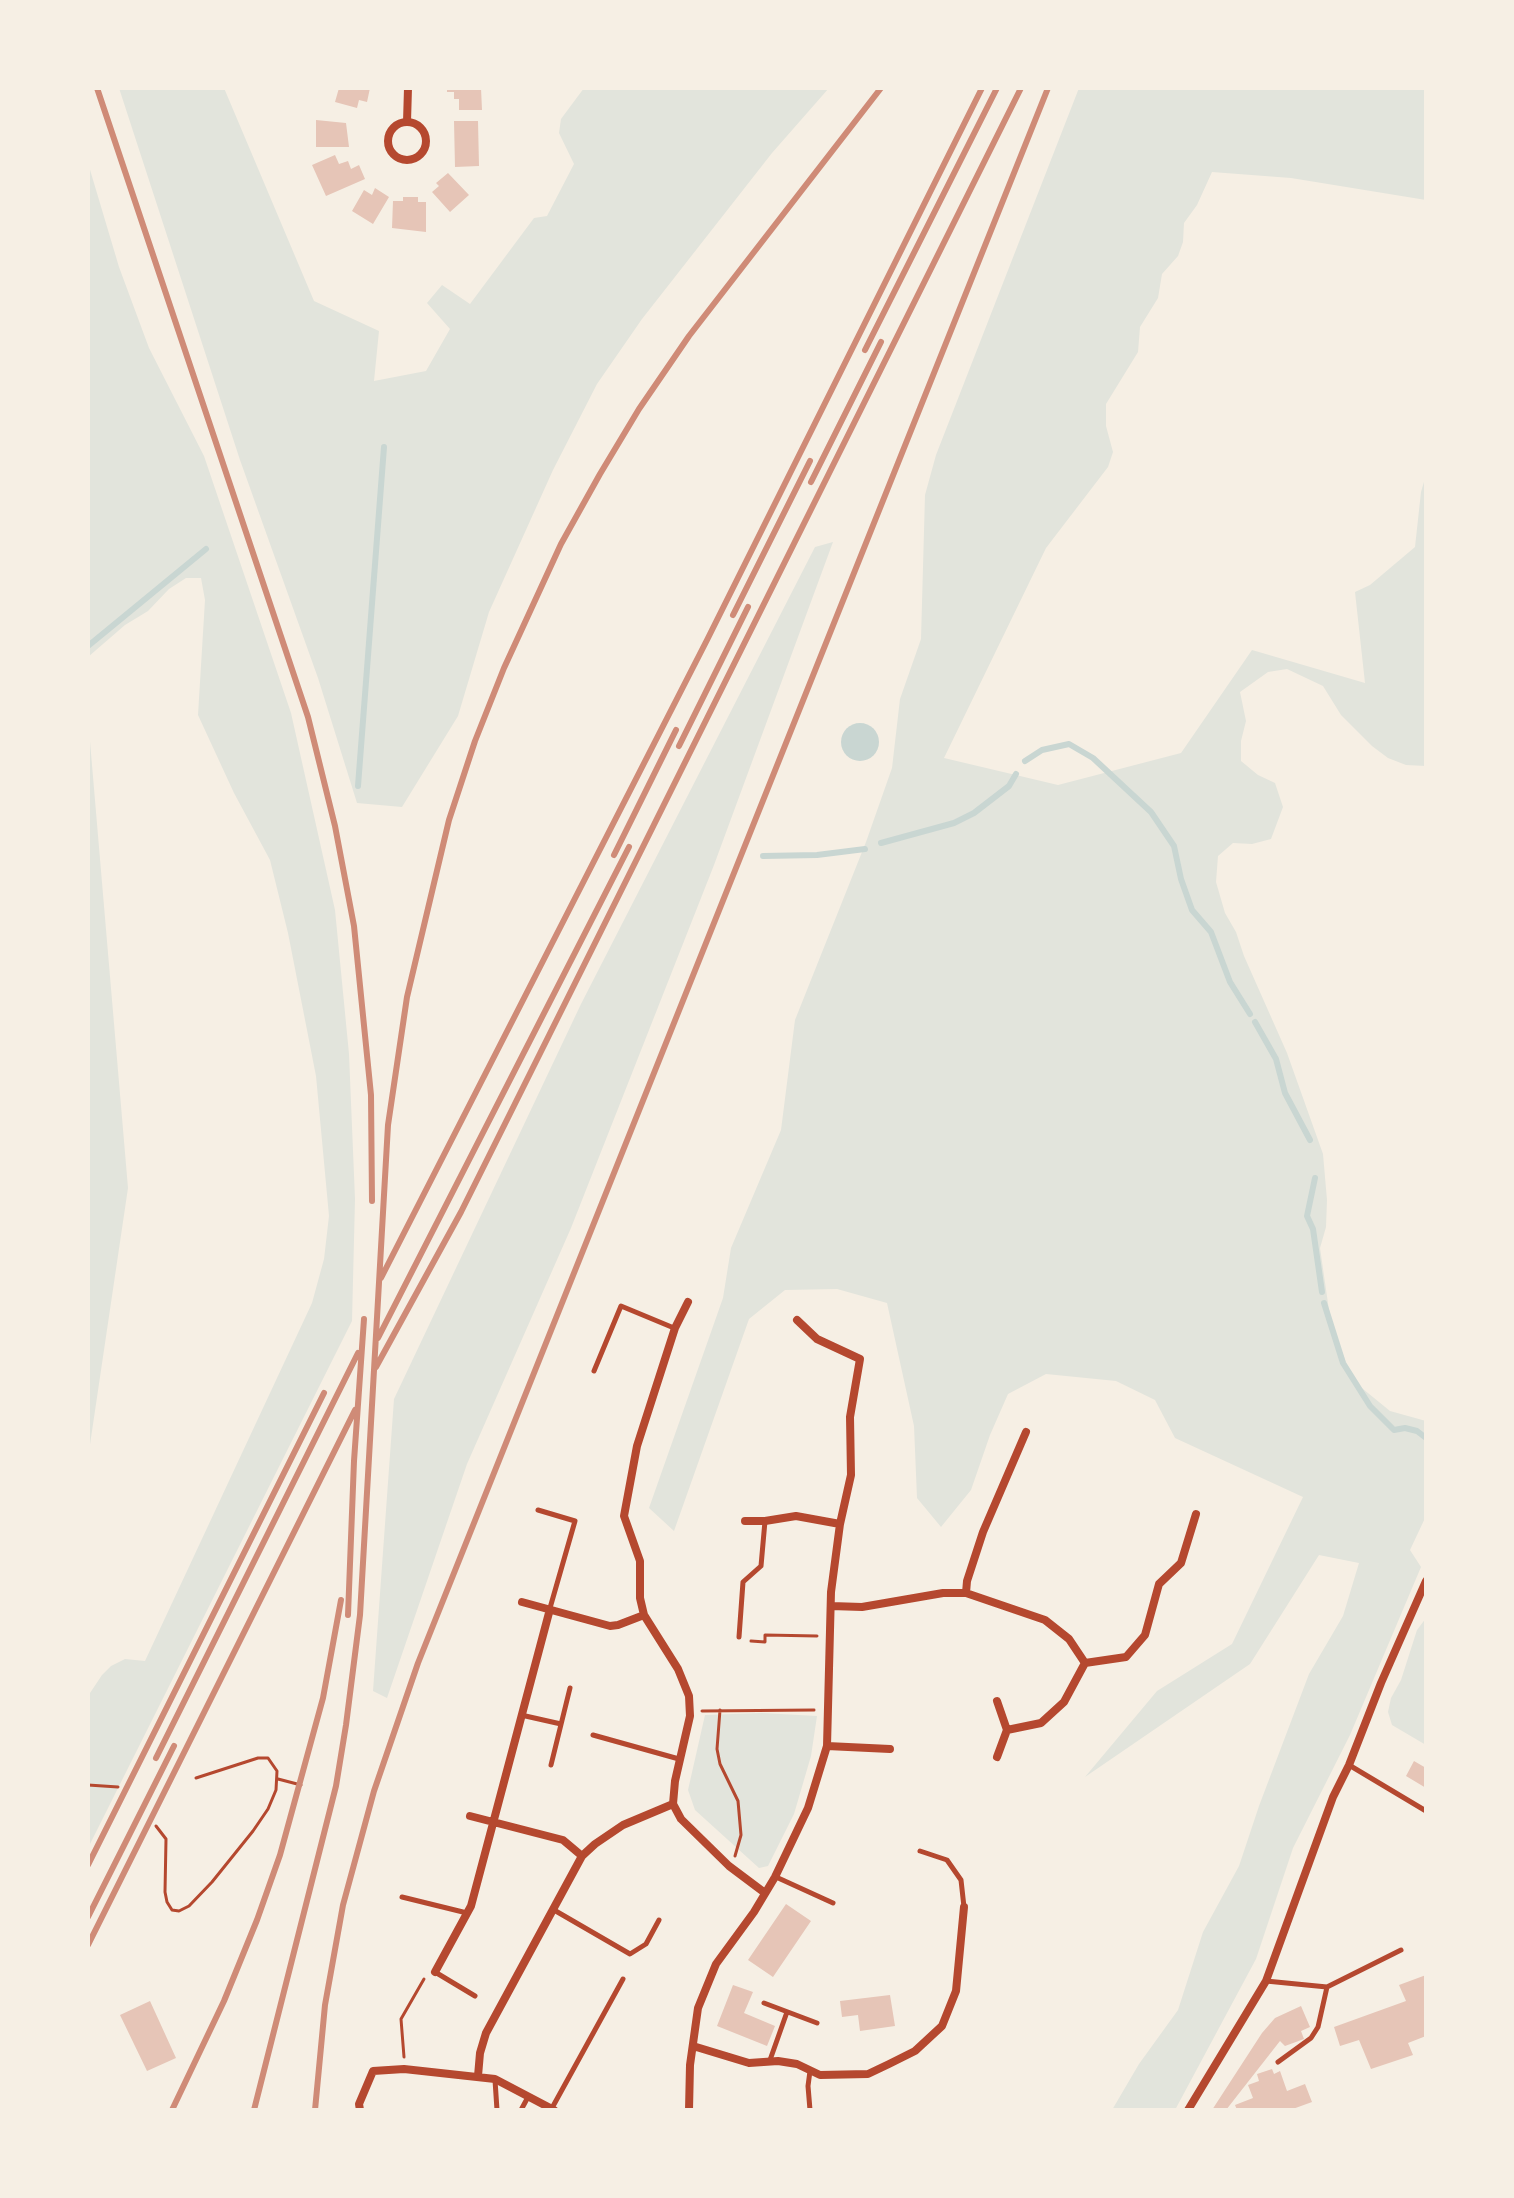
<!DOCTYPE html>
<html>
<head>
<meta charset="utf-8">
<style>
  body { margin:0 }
  #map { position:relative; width:1514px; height:2198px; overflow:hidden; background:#f6efe4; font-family:Commissioner,sans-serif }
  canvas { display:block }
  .frame { position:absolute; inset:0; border:90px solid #f6efe4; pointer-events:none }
</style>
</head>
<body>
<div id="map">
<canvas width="1514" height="2198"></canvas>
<div class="frame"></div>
</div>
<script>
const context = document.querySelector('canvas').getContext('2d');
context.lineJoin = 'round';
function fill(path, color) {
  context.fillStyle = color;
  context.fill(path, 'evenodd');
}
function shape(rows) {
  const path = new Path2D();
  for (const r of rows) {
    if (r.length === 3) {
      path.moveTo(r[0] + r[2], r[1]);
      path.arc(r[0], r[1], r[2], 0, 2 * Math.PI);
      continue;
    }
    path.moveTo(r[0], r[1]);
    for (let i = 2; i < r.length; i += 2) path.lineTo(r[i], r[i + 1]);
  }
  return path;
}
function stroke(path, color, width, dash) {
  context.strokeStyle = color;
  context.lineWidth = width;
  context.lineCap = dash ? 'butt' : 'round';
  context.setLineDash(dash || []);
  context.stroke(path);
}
fill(shape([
  [119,88,224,88,314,301,379,331,374,381,426,371,450,329,427,303,442,285,470,304,534,218,547,216,574,164,559,133,561,119,584,88,829,88,772,153,642,319,597,384,553,470,489,612,458,716,402,807,357,803,318,678,240,460],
  [1079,88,1426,88,1426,200,1291,178,1212,172,1197,205,1184,223,1183,242,1178,256,1162,274,1158,298,1140,327,1138,352,1106,404,1106,426,1113,452,1108,467,1046,548,944,758,1058,785,1181,753,1252,650,1365,683,1355,592,1370,585,1415,547,1421,492,1426,475,1426,766,1406,765,1388,758,1372,746,1341,715,1323,686,1287,669,1268,672,1240,692,1246,721,1241,741,1241,761,1258,775,1275,783,1283,807,1271,839,1252,844,1233,843,1218,856,1216,882,1225,913,1236,932,1244,956,1287,1053,1323,1154,1327,1200,1326,1227,1320,1248,1330,1317,1352,1380,1390,1411,1426,1421,1426,1516,1410,1550,1421,1567,1350,1735,1293,1848,1256,1959,1175,2110,1112,2110,1139,2064,1178,2010,1203,1932,1239,1866,1259,1806,1309,1674,1343,1616,1359,1563,1319,1555,1250,1664,1085,1777,1157,1691,1232,1644,1303,1497,1175,1438,1155,1400,1116,1381,1046,1374,1008,1394,990,1435,971,1490,941,1527,917,1498,914,1426,887,1303,837,1289,785,1290,749,1319,674,1531,649,1508,723,1298,731,1248,781,1130,795,1020,866,842,892,768,900,699,921,639,925,495,936,455],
  [88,163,119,267,149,348,204,456,291,713,335,910,349,1054,355,1199,352,1321,88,1848,88,1696,102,1675,111,1666,125,1659,145,1661,312,1303,324,1259,329,1216,316,1076,288,933,270,860,234,793,198,715,205,600,201,578,186,578,169,589,148,611,125,625,88,657],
  [833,542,714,865,571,1228,467,1464,387,1698,373,1691,394,1399,581,1004,815,547],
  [88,718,128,1188,88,1458],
  [1426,1618,1426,1745,1392,1725,1388,1712,1391,1698,1401,1680,1417,1630],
  [762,1713,817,1716,811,1756,794,1814,768,1866,759,1868,695,1810,688,1790,705,1715]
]), '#e2e4dc');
fill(shape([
  [860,742,19]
]), '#c9d6d2');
stroke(shape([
  [88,646,206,549],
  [1025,761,1042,750,1069,744,1093,758,1151,812,1174,846,1181,879,1192,910,1211,932,1230,982,1250,1014],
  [358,786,384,447],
  [881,843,954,823,974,813,1009,786,1016,774],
  [763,856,817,855,865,849],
  [1255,1022,1276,1059,1285,1093,1310,1140],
  [1315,1178,1307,1216,1313,1229,1322,1292],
  [1324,1303,1343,1363,1370,1406,1394,1430,1405,1428,1417,1431,1426,1438]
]), '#c9d6d2', 6);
fill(shape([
  [339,88,370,88,367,102,359,100,357,108,335,102],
  [447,88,481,88,482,110,459,110,459,99,454,99,454,92,447,92],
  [316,120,346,123,349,147,316,147],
  [454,121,478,121,479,166,455,167],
  [335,155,339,164,348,161,351,169,359,165,365,179,326,196,312,165],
  [448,173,469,195,450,212,432,192,439,186,436,183],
  [375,188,389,197,373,224,352,211,364,190,372,195],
  [403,197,418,197,418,202,426,202,426,232,392,228,393,201,403,201],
  [1414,1761,1426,1768,1426,1788,1406,1776],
  [786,1904,811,1921,773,1977,748,1960],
  [1426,1975,1426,2036,1408,2043,1413,2055,1371,2069,1359,2040,1340,2046,1334,2027,1406,2001,1399,1985],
  [733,1985,753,1992,744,2013,775,2026,767,2046,717,2026],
  [890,1995,895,2026,860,2031,858,2015,842,2017,840,2001],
  [150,2001,176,2058,147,2071,120,2015],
  [1301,2006,1310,2027,1301,2031,1304,2039,1285,2046,1280,2041,1226,2110,1212,2110,1262,2033,1275,2018],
  [1272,2069,1274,2074,1280,2071,1287,2091,1305,2084,1312,2102,1290,2110,1237,2110,1235,2105,1253,2098,1248,2085,1259,2081,1257,2074]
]), '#e6c5b7');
stroke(shape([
  [751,1641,765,1642,765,1635,817,1636],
  [720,1710,717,1749,720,1764,738,1801,741,1835,735,1856],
  [702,1711,814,1710],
  [278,1779,301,1785],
  [88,1785,118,1787],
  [156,1826,166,1839,165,1892,167,1902,172,1910,179,1911,189,1906,212,1882,253,1831,268,1809,276,1790,277,1771,268,1758,258,1758,196,1778],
  [404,2057,401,2019,424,1979]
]), '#b5482f', 3);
stroke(shape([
  [594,1371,621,1306,674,1328],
  [538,1510,575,1521,550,1608],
  [739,1637,743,1582,761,1566,765,1521],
  [521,1715,561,1724],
  [593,1735,679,1759],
  [551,1765,570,1688],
  [1349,1765,1426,1811],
  [920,1851,947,1860,961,1880,964,1907],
  [776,1877,833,1903],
  [402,1897,467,1913],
  [554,1910,630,1954,646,1944,659,1920],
  [435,1972,475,1996],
  [1266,1981,1327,1987],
  [764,2003,817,2023],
  [770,2060,787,2012],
  [1278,2062,1311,2038,1318,2027,1327,1987,1401,1950],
  [495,2080,497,2110],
  [552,2108,623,1979],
  [521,2110,528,2097],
  [810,2110,808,2086,810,2071]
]), '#b5482f', 5);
stroke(shape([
  [407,141,19],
  [407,122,408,88],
  [688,1302,675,1328,637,1446,624,1516,640,1561,640,1598,644,1615,678,1669,689,1696,690,1716,675,1781,673,1804,681,1819,729,1866,765,1893],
  [745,1521,765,1521,796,1516,840,1524],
  [966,1593,967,1581,983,1532,1026,1432],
  [522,1602,610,1626,618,1625,644,1615],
  [831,1606,862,1607,943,1593,966,1593,1045,1620,1069,1639,1085,1663],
  [1085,1663,1126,1657,1145,1635,1159,1584,1181,1563,1196,1514],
  [997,1701,1007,1730],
  [827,1746,890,1749],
  [997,1757,1007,1730,1041,1723,1064,1702,1085,1663],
  [470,1816,563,1840,582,1856],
  [435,1972,471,1906,550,1609],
  [693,2046,749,2063,778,2061,797,2064,820,2075,868,2074,889,2064,915,2051,942,2026,956,1991,964,1907],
  [478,2076,480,2053,486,2033,582,1856,595,1844,623,1825,673,1804],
  [360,2110,359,2104,373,2071,404,2069,495,2079,554,2110],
  [689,2110,690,2065,698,2008,716,1964,754,1912,775,1877,808,1808,827,1746,831,1592,840,1524,851,1475,850,1417,860,1359,817,1339,797,1320],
  [1188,2110,1266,1981,1333,1797,1349,1765,1381,1683,1426,1581]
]), '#b5482f', 8);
stroke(shape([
  [97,88,308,717,335,826,354,926,371,1095,372,1201],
  [865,350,997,88],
  [811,482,881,342],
  [733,615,810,461],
  [679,746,748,607],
  [614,855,676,730],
  [381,1278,707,640,982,88],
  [378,1338,629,847],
  [376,1367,461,1212,1021,88],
  [348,1615,354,1461,364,1319],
  [156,1758,358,1353],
  [88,1865,324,1393],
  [88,1917,174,1746],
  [88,1945,355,1410],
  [172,2110,224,2001,257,1920,280,1855,323,1698,341,1600],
  [254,2110,336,1786,346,1725,360,1615,388,1125,407,997,449,820,475,741,504,668,561,544,600,474,639,409,689,336,881,88],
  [315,2110,325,2005,343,1905,374,1791,418,1663,1048,88]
]), '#cf8b77', 6);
</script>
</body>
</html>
